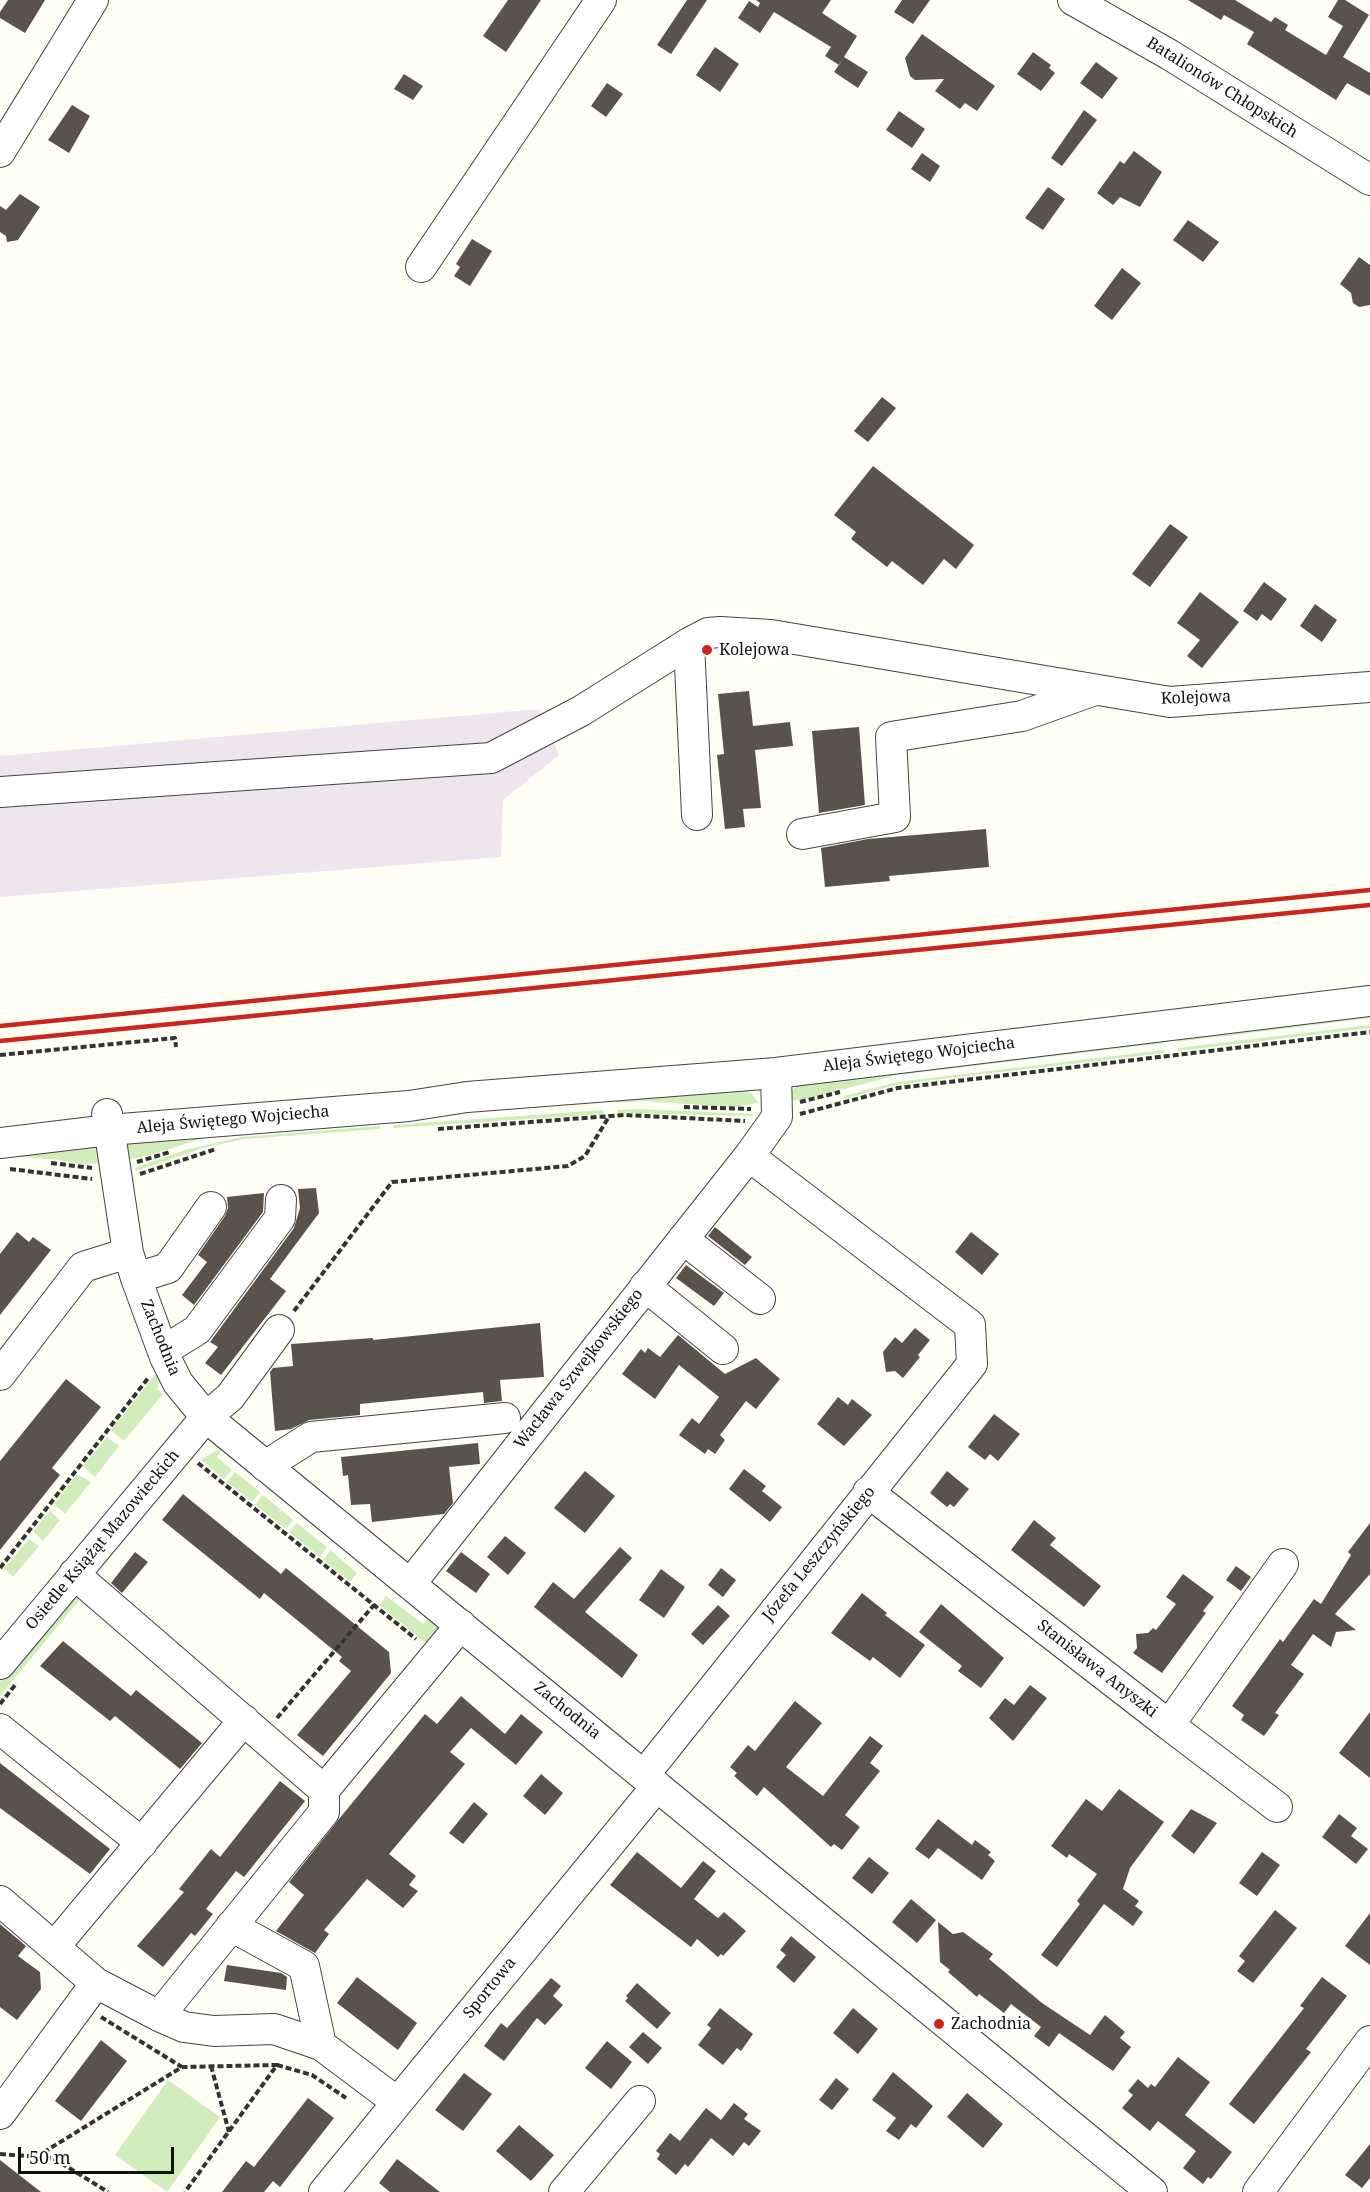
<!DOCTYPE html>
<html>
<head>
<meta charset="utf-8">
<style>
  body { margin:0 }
  #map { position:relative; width:1370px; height:2192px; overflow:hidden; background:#fffef5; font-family:"Noto Serif",serif }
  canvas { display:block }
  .scale { position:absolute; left:18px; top:2147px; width:156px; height:27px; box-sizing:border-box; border:3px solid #111; border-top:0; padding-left:8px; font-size:18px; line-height:21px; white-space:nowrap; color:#111; -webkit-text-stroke:4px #fff; paint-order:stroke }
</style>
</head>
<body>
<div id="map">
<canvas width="1370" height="2192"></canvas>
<div class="scale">50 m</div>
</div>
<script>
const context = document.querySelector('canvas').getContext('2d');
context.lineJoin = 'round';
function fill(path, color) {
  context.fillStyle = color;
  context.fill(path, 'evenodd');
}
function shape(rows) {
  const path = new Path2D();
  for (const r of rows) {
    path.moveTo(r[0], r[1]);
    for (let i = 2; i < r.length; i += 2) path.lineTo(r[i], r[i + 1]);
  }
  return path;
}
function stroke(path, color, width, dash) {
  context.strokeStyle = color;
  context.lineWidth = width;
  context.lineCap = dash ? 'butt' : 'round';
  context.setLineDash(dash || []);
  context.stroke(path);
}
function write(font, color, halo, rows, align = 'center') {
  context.font = font + ' "Noto Serif",serif';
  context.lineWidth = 6;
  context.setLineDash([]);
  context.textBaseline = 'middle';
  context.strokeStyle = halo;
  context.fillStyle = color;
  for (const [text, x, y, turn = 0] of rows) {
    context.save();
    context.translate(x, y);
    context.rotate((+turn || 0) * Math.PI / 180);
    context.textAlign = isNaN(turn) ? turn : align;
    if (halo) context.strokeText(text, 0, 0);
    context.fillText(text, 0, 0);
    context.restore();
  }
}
fill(shape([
  [539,709,559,755,503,800,501,857,0,897,0,756]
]), '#efe5ef');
fill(shape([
  [1370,1013,1370,1018,1177,1042,1179,1037],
  [1370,1025,1370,1028,1178,1051,1178,1048],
  [1161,1039,1164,1043,897,1075,810,1098,789,1101,790,1093,798,1084],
  [1164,1050,1165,1053,933,1080,892,1086,845,1099,844,1096,897,1082],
  [741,1088,751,1093,759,1103,731,1107,643,1101,616,1103,618,1098],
  [638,1109,753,1114,754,1116,617,1113,617,1110],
  [603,1110,604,1114,394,1128,393,1125],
  [380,1126,380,1129,245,1139,206,1147,136,1171,135,1168,185,1150,241,1137],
  [217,1134,147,1156,125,1160,126,1143],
  [93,1143,98,1147,105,1163,80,1164,59,1160,5,1155],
  [158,1371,160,1381,157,1389,163,1394,124,1441,111,1430],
  [107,1437,119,1446,95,1477,83,1466],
  [225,1445,217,1457,232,1470,224,1479,201,1460],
  [235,1472,260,1492,252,1502,227,1482],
  [77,1474,91,1482,65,1514,54,1504],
  [263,1495,293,1520,286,1529,255,1505],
  [50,1511,60,1520,43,1541,33,1531],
  [297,1523,327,1547,320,1557,289,1532],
  [29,1539,39,1546,13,1577,4,1568],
  [330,1550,357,1573,350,1582,323,1560],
  [386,1596,423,1624,433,1613,443,1623,432,1648,379,1605],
  [73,1597,81,1598,0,1696,0,1681,65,1602],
  [168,2080,220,2117,167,2192,115,2155]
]), '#d1edbb');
fill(shape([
  [8,0,45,0,25,33,0,18,0,12],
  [508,0,541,0,506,52,483,36],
  [687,0,707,0,671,54,657,45],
  [756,0,831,0,822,13,857,36,839,65,825,56,831,47,774,12,760,33,738,18,749,1,758,7,760,3],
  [902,0,930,0,913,24,894,12],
  [1188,0,1235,0,1271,22,1275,17,1288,25,1285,30,1326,55,1343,26,1328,17,1338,0,1345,0,1369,15,1343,57,1370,73,1370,96,1347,83,1336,100,1247,44,1254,32,1224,15,1221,20],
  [922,34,995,86,977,111,965,103,960,109,935,91,944,79,915,80,910,76,905,58],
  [715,47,739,64,720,92,696,75],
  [1033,52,1051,65,1049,68,1055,73,1041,91,1017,74],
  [844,57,868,72,858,88,834,72],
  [1096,62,1118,78,1102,99,1080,83],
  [404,74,423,86,413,100,394,89],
  [607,83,623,94,606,117,591,106],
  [72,105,90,116,69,153,48,140],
  [1084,110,1097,120,1062,166,1051,158],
  [899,111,925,129,912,148,886,130],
  [1134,151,1162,172,1140,207,1120,197,1113,205,1097,193,1120,161,1124,164],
  [922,153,940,166,930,182,911,169],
  [1048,187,1065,199,1043,230,1025,218],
  [20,194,40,207,18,240,7,242,6,236,0,232,0,206,6,210],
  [1188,220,1219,242,1203,262,1173,240],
  [472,239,492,251,470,286,454,276,460,267,456,264],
  [1359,257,1370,265,1370,305,1359,307,1353,303,1351,293,1340,284],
  [1122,268,1141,283,1112,320,1094,306],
  [882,397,896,408,868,442,854,431],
  [873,466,974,545,956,569,944,559,923,585,892,561,887,567,851,539,856,532,834,515],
  [1170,524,1188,537,1150,587,1132,574],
  [1264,582,1287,599,1271,621,1262,614,1257,621,1243,611],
  [1200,592,1239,622,1202,668,1187,656,1200,640,1177,623],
  [1315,604,1337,620,1322,642,1300,626],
  [749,691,753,726,790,722,793,746,755,750,761,808,743,809,745,827,725,829,717,755,724,754,718,694],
  [859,727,865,805,819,813,812,731],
  [986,829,989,867,889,876,890,881,825,887,821,848,868,839],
  [316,1188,319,1213,270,1279,286,1291,221,1375,205,1363,218,1347,210,1342,294,1228,300,1208,298,1189],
  [264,1193,263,1212,194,1305,182,1295,207,1262,198,1255,225,1216,228,1208,227,1197],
  [715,1227,752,1257,745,1265,708,1236],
  [17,1232,29,1242,33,1237,51,1250,0,1315,0,1254],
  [971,1232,999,1254,982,1275,955,1252],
  [686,1265,724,1293,714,1306,676,1278],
  [540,1323,544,1377,500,1380,502,1401,484,1403,483,1392,360,1404,360,1415,309,1420,291,1429,275,1431,270,1372,273,1368,293,1366,291,1344,373,1338,373,1340],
  [915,1328,930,1340,918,1355,920,1357,903,1378,895,1371,886,1372,883,1352,895,1337,902,1343],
  [678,1335,725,1374,756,1358,780,1379,756,1409,746,1401,720,1435,725,1440,715,1454,708,1449,705,1454,679,1435,692,1418,699,1424,719,1397,679,1365,655,1399,622,1374,641,1349,645,1353,648,1348,660,1357],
  [66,1379,101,1407,52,1468,60,1475,0,1550,0,1461],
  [838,1397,848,1405,852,1399,872,1415,844,1446,817,1424],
  [994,1414,1020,1434,998,1461,990,1454,985,1460,968,1447],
  [478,1443,480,1464,449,1467,453,1503,444,1514,372,1522,370,1504,351,1505,348,1475,343,1476,341,1457],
  [744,1469,766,1486,762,1491,782,1507,770,1522,729,1489],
  [585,1471,615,1496,585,1533,554,1508],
  [947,1471,969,1489,954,1507,950,1504,947,1507,930,1493],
  [183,1494,281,1574,286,1568,389,1652,391,1673,323,1756,297,1735,351,1671,339,1661,342,1657,264,1593,260,1599,162,1520],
  [1034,1520,1056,1538,1050,1545,1101,1586,1084,1607,1011,1550],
  [1370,1523,1370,1574,1335,1614,1356,1630,1336,1632,1331,1647,1313,1634,1291,1665,1304,1674,1275,1713,1279,1715,1264,1736,1241,1720,1244,1715,1232,1706,1280,1639,1283,1642,1314,1599,1321,1604,1351,1555,1348,1552],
  [505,1536,526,1553,508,1575,487,1557],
  [620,1547,632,1558,585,1612,638,1655,622,1678,534,1607,553,1582,574,1599],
  [135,1552,148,1562,122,1593,111,1583],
  [461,1552,490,1574,476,1593,446,1571],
  [1236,1566,1251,1577,1241,1591,1226,1580],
  [721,1568,736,1580,723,1597,708,1585],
  [661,1569,685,1587,664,1618,639,1600],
  [1183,1574,1214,1597,1203,1611,1206,1613,1162,1673,1133,1653,1137,1648,1136,1634,1148,1633,1153,1628,1156,1630,1176,1604,1166,1597],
  [862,1593,887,1613,885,1615,925,1645,900,1678,873,1657,870,1661,831,1633],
  [941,1604,1004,1658,981,1688,958,1671,962,1666,919,1632],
  [718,1605,730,1616,703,1645,691,1634],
  [63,1641,131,1696,136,1690,202,1743,180,1769,115,1716,110,1721,40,1666],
  [1030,1685,1047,1698,1013,1741,989,1718,1005,1698,1014,1705],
  [461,1696,505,1734,521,1714,543,1732,516,1765,471,1728,450,1752,465,1764,389,1854,416,1876,409,1885,418,1891,403,1908,367,1879,324,1930,329,1934,315,1953,276,1931,304,1895,289,1882,339,1819,425,1714,437,1724],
  [795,1701,822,1723,786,1767,823,1796,870,1736,883,1746,870,1763,880,1771,845,1815,860,1827,842,1850,834,1844,831,1847,764,1787,757,1796,734,1776,737,1773,730,1767,748,1745,755,1751],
  [1370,1712,1370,1778,1339,1753],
  [0,1763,110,1849,90,1874,0,1808],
  [541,1774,563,1793,545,1815,523,1796],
  [280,1781,305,1801,244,1877,236,1871,206,1909,213,1914,195,1936,191,1933,163,1967,137,1946,184,1892,179,1889,211,1849,220,1857],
  [1119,1789,1164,1822,1130,1868,1123,1889,1139,1901,1135,1906,1143,1912,1133,1926,1104,1904,1057,1967,1041,1955,1080,1904,1077,1901,1097,1874,1069,1854,1067,1858,1051,1846,1086,1799,1102,1811],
  [474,1802,488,1814,463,1844,449,1833],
  [1191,1809,1217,1823,1194,1854,1171,1836],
  [1339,1814,1357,1828,1351,1836,1368,1849,1356,1864,1322,1837],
  [938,1819,972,1845,975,1840,991,1852,988,1855,995,1861,982,1880,938,1848,929,1859,915,1849],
  [637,1852,681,1888,703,1861,716,1871,694,1899,718,1918,724,1912,746,1931,723,1956,721,1954,718,1957,697,1939,691,1947,610,1885],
  [1262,1852,1280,1865,1257,1896,1239,1883],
  [869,1857,889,1873,872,1894,852,1878],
  [911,1899,936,1920,917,1943,892,1922],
  [1275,1910,1297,1928,1253,1983,1237,1971,1245,1961,1239,1956],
  [1370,1913,1370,1965,1345,1946],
  [938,1922,953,1934,963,1932,993,1954,989,1959,1042,2003,1090,2035,1105,2015,1125,2032,1120,2038,1131,2047,1113,2071,1059,2033,1049,2047,1034,2036,1041,2027,1011,2004,1004,2013,979,1994,977,1997,948,1972,950,1970,940,1962],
  [0,1924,26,1946,18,1956,40,1972,41,1989,17,2020,0,2007],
  [791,1936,816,1957,794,1983,776,1967,786,1955,780,1950],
  [227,1965,281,1973,287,1977,286,1990,224,1981],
  [357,1977,417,2023,398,2050,337,2003],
  [1322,1977,1347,1996,1306,2049,1311,2052,1254,2124,1229,2104,1304,2008,1300,2006],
  [551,1978,561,1986,553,1996,563,2005,545,2025,537,2018,504,2061,484,2046,501,2023,507,2028],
  [637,1983,671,2013,657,2029,625,2001,628,1998,626,1996],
  [720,2008,753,2034,741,2051,737,2048,723,2065,698,2045,711,2028,707,2025],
  [853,2008,878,2029,858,2054,833,2033],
  [643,2032,662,2048,648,2064,629,2047],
  [101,2040,127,2061,81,2121,55,2101],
  [607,2041,632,2062,611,2089,585,2068],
  [1178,2057,1210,2082,1185,2115,1232,2152,1211,2179,1208,2177,1203,2184,1183,2168,1196,2151,1158,2121,1150,2131,1122,2108,1133,2095,1128,2091,1138,2079,1148,2088,1151,2084,1155,2087],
  [893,2072,933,2106,916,2128,911,2124,899,2140,886,2131,896,2118,872,2100],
  [464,2073,492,2094,463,2131,435,2110],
  [836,2078,849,2089,832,2110,819,2100],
  [967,2093,1003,2124,983,2148,947,2117],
  [308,2098,334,2118,280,2187,273,2181,264,2192,222,2192,246,2161,254,2167],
  [734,2103,748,2114,744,2119,761,2131,749,2146,744,2142,733,2156,711,2138,688,2167,685,2164,676,2175,657,2159,660,2154,656,2151,670,2133,680,2141,706,2108,721,2120],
  [519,2125,554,2155,531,2181,496,2151],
  [1370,2144,1370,2178,1362,2188,1345,2175],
  [397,2159,440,2192,390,2192,379,2183],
  [0,2160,41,2192,0,2192]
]), '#5a534c');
const minor = shape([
  [1073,0,1170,55,1370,180],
  [0,152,93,0],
  [421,267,601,0],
  [689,643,697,815],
  [0,792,491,758,581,711,689,643,708,633,720,632,771,635,1170,702,1370,687],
  [802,834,895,817,891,737,1022,716,1092,691],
  [107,1114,128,1253,136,1278,165,1357,178,1383,206,1417,1152,2192],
  [0,1143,109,1130,409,1106,467,1097,776,1073,1370,1001],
  [749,1156,777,1117,776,1073],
  [683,1239,760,1299],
  [136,1278,168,1268,211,1207],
  [645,1286,723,1349],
  [163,1351,197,1330,280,1218,281,1200],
  [0,1375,83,1267,128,1253],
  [265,1466,311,1437,505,1418],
  [868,1492,1169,1725,1283,1564],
  [74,1574,324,1790],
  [411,1583,749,1156,970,1325,972,1364,644,1775],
  [0,1664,206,1417,230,1397,279,1330],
  [1169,1725,1277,1807],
  [0,1729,142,1843],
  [0,1901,96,1983,159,2016,184,2027,214,2031,274,2029,321,2045,397,2102],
  [231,1926,304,1966,321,2045],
  [55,1946,244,1720],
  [159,2016,324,1812,324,1790,461,1625],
  [0,2114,96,1983],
  [324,2192,657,1786],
  [564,2192,640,2101],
  [1258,2192,1370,2041]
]);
stroke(minor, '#444', 32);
stroke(shape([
  [0,1055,175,1038,176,1047],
  [800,1102,840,1092],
  [684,1107,751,1109],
  [800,1114,898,1088,1370,1032],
  [438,1129,624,1115,745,1121],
  [137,1162,170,1152],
  [51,1163,92,1168],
  [10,1169,92,1179],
  [140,1174,216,1149],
  [294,1311,392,1182,568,1166,585,1156,610,1115],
  [198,1463,416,1639],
  [0,1568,149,1377],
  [0,1704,15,1685],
  [277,1718,374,1605],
  [101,2017,182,2067],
  [277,2065,312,2075,346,2098],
  [211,2066,229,2132],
  [0,2154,53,2158,108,2192],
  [36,2157,182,2067,277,2065,185,2192]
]), '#333', 4, [6, 3]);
stroke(minor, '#fff', 30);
stroke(shape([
  [0,1026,1370,890],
  [0,1041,1370,905]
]), '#cb251f', 4.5);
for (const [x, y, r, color] of [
  [707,650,6,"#cb251f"],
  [939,2024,6,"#cb251f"]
]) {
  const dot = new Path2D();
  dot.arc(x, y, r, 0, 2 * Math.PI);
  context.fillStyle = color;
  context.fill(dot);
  stroke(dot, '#fff', 2);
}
write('16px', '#111', '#fff', [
  ["Batalionów Chłopskich",1222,88,32],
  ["Kolejowa",1196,698,-2],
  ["Aleja Świętego Wojciecha",919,1055,-7],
  ["Aleja Świętego Wojciecha",233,1120,-5],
  ["Zachodnia",160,1338,68],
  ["Wacława Szwejkowskiego",579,1369,-52],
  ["Osiedle Książąt Mazowieckich",103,1540,-50],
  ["Józefa Leszczyńskiego",819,1554,-51],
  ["Stanisława Anyszki",1097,1669,38],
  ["Zachodnia",567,1711,39],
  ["Sportowa",490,1988,-51]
]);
write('16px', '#111', '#fff', [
  ["Kolejowa",719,650],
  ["Zachodnia",951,2024]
], 'left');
</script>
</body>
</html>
